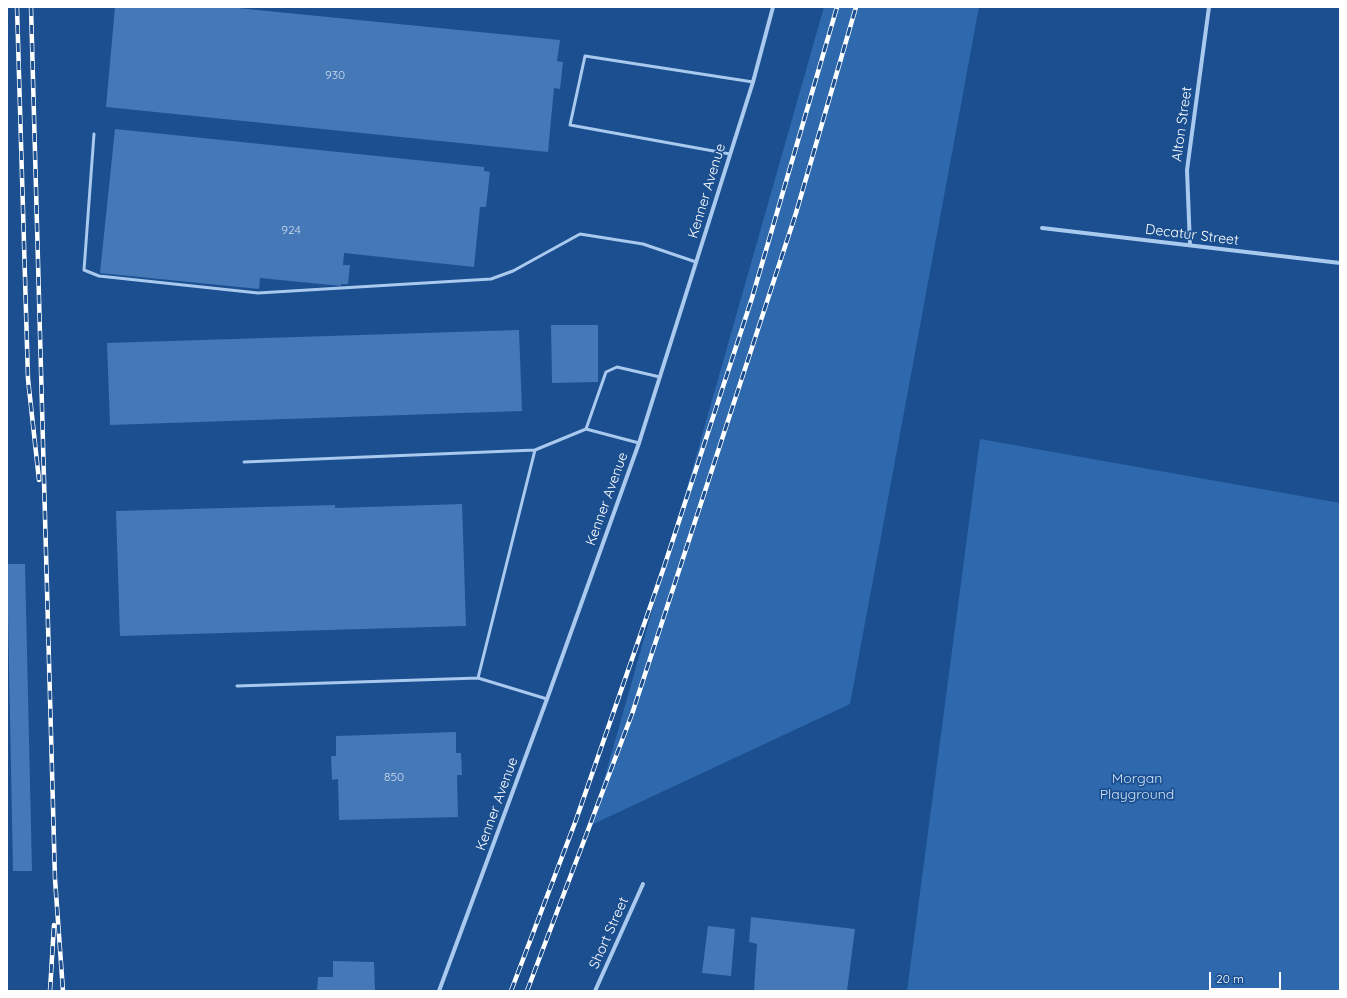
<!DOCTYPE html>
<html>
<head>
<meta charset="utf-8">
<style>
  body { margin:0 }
  #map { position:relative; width:1347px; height:998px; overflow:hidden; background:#1b4f8f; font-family:Quicksand,sans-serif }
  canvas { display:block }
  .frame { position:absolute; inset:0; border:8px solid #fff; pointer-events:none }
  .scale { position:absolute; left:1209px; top:972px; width:72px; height:18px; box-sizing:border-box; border:2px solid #fff; border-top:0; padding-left:5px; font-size:12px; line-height:14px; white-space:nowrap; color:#fff; -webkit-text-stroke:3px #1b4f8f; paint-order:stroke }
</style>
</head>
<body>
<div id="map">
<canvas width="1347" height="998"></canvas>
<div class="frame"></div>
<div class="scale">20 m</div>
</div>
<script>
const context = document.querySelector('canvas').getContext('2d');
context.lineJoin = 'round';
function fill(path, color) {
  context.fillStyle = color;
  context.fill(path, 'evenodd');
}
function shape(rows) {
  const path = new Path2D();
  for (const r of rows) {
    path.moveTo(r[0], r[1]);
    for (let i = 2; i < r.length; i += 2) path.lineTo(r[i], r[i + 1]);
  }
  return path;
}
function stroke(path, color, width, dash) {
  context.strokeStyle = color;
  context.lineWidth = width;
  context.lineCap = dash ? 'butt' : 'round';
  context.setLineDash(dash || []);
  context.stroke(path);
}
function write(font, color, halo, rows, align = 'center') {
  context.font = font + ' Quicksand,sans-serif';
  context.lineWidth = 3.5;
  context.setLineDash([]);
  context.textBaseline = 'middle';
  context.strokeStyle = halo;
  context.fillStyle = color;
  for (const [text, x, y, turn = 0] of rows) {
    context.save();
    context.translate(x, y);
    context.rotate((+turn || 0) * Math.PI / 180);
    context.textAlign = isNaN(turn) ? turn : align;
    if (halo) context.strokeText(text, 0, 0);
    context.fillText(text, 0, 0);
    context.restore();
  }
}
fill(shape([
  [824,7,979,7,850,704,591,825],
  [980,439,1340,503,1340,991,907,991]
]), '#2e69ad');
fill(shape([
  [115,7,227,7,560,40,557,61,563,62,560,89,554,88,548,152,106,107],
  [115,129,484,167,484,171,490,172,486,207,480,207,474,267,344,253,343,265,350,265,348,284,341,284,341,286,260,278,259,289,100,273],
  [551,325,598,325,598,382,552,383],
  [519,330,522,411,110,425,107,343],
  [462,504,466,626,120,636,116,511,335,505,335,508],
  [7,564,25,564,32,871,13,871],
  [456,732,456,753,461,753,462,775,457,775,458,817,339,820,338,779,332,780,331,756,336,756,336,736],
  [751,917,855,929,847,991,754,991,757,944,749,942],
  [708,926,735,929,731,976,702,973],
  [333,961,374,962,375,991,317,991,318,977,333,977]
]), '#4478b7');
stroke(shape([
  [94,134,84,270,99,276,258,293,491,279,513,271,580,234,643,244,696,262],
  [730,154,570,125,585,56,753,82],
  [639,443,586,429,606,372,617,367,660,377],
  [244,462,535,450],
  [237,686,478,678],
  [547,699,478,678,535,450,586,429]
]), '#a9c9ee', 3);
stroke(shape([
  [1042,228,1340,263],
  [1190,245,1187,170,1209,7],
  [439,991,547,699,639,443,753,82,773,7],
  [595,991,643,884]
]), '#a9c9ee', 4);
const rail = shape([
  [17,7,28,379,39,480],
  [31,7,55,879,63,991],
  [50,991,54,925],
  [511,991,576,820,664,567,752,298,837,7],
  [527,991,632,714,796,213,856,7]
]);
stroke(rail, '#fff', 4.5);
stroke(rail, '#1b4f8f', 3, [9]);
write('12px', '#d0dded', null, [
  ["930",335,75],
  ["924",291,230],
  ["850",394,777]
]);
write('14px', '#fff', '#1b4f8f', [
  ["Alton Street",1182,124,-82],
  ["Kenner Avenue",707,191,-73],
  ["Decatur Street",1192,235,7],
  ["Kenner Avenue",607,499,-70],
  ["Kenner Avenue",497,804,-70],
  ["Short Street",609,933,-66]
]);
write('14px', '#cfe3fa', '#1b4f8f', [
  ["Morgan",1137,779],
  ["Playground",1137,795]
]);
</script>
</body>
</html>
